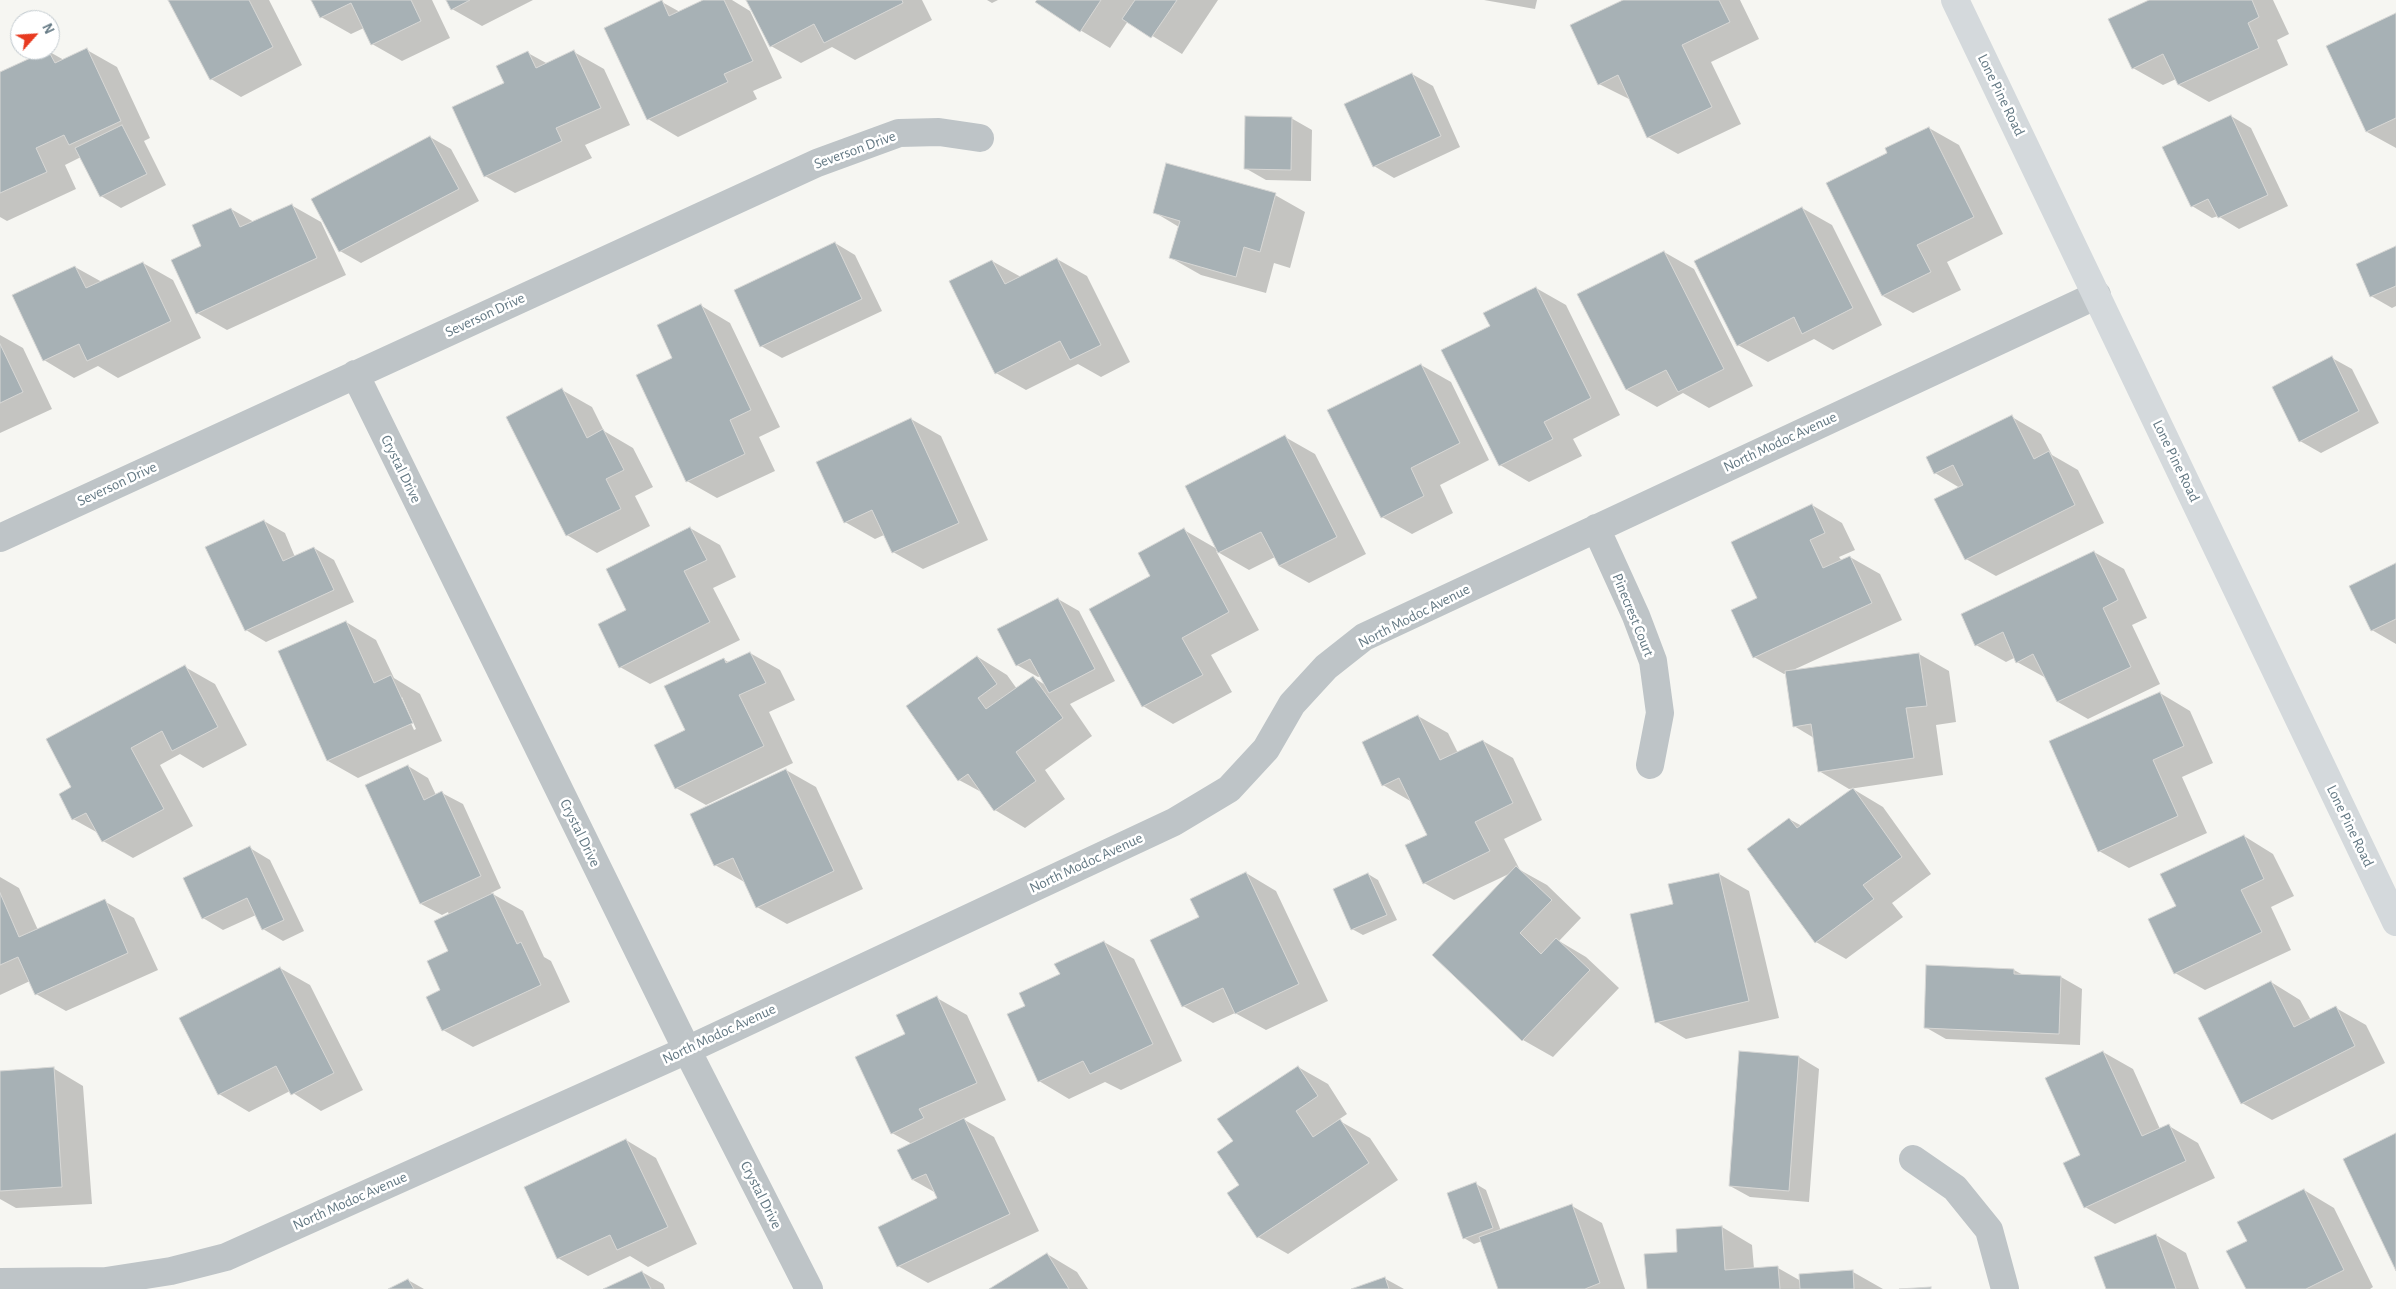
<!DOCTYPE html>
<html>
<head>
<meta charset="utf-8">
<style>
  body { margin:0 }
  #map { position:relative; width:2396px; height:1289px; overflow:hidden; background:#f6f6f2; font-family:"Alegreya Sans",sans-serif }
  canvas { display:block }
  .north { position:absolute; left:10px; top:10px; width:50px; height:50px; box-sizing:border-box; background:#fff; border:1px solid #c1c9ce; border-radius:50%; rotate:64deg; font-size:14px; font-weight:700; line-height:20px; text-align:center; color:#647984 }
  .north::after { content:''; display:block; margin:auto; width:18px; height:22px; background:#e83a20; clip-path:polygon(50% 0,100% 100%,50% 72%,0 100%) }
</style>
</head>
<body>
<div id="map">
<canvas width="2396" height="1289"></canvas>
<div class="north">N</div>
</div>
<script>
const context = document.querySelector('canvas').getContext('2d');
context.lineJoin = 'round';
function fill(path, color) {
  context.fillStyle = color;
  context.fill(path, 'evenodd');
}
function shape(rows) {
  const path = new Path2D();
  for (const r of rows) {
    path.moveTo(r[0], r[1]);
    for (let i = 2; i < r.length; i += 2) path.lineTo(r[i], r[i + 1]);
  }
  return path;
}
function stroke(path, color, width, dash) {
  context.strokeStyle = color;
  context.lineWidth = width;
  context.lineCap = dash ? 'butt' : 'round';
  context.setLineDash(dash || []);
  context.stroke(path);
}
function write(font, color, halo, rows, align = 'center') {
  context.font = font + ' "Alegreya Sans",sans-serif';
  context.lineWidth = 5;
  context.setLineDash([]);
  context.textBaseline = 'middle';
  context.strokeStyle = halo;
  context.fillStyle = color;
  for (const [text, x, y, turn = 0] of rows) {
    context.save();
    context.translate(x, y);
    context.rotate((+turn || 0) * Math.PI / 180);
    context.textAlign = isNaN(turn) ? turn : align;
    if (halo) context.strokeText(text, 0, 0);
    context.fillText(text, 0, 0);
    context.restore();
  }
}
fill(shape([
  [170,0,269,0,302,65,241,97,211,79],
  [313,0,432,0,450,38,402,61,372,44,364,28,351,34,321,17],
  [447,0,533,0,482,26,452,9],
  [706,0,732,0,750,11,782,78,753,91,757,99,678,137,648,119,662,2,680,12],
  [748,0,922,0,932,20,855,60,832,47,801,63,771,46],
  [987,0,998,0,992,3],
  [1038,0,1218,0,1182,54,1128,21,1110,48,1080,30],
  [1484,0,1537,0,1535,9],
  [1626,0,1740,0,1759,39,1711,62,1741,124,1678,154,1648,137,1631,100,1599,84],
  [2152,0,2273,0,2289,34,2277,40,2288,65,2209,102,2179,85,2176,79,2163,85,2133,68],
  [2396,15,2396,148,2367,132,2327,47],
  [87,50,117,67,150,138,144,141,166,185,121,208,101,196,81,157,65,165,76,189,7,221,0,217,0,74,48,51,64,60],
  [574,52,604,69,630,125,585,145,592,158,515,193,485,176,528,53,548,64],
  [1412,74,1433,86,1460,147,1394,178,1374,166],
  [2231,116,2251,128,2288,206,2239,229,2218,216,2212,218,2192,206],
  [1291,118,1312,130,1311,181,1266,180,1245,168],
  [1929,128,1959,145,2003,234,1947,262,1961,290,1913,313,1883,296,1828,184,1889,153],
  [430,137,451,149,479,201,361,263,340,251],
  [1275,195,1305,212,1290,268,1274,263,1266,293,1201,275,1171,258,1179,227,1154,212],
  [291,205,321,222,346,275,227,330,197,313,203,247,231,209,254,222],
  [1802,208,1832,225,1882,325,1833,350,1814,339,1768,362,1738,345],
  [835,243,855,255,882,311,782,358,761,346],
  [2396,248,2396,306,2392,308,2371,296,2358,265],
  [1664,252,1694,269,1753,386,1709,408,1683,393,1657,407,1627,390],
  [1057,259,1087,276,1130,362,1101,377,1078,364,1026,390,996,373,992,261,1021,277],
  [143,263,173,280,201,338,118,378,98,366,74,378,44,360,75,267,102,282],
  [1536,288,1566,305,1620,415,1573,439,1582,456,1529,482,1500,465,1491,326],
  [700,305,730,323,780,427,759,437,775,471,717,498,687,481,674,359],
  [0,335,23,348,52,409,0,433],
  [2332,358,2352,369,2379,423,2321,453,2300,441],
  [1421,365,1451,382,1489,460,1440,485,1453,513,1412,534,1382,517],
  [562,390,592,407,604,431,633,448,653,487,635,496,650,526,597,553,567,535,507,418],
  [2012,417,2041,434,2052,455,2078,470,2104,523,1996,576,1966,559,1960,488,1935,473],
  [911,419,941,436,988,540,923,569,893,552,884,535,875,539,845,522],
  [1285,437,1315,454,1366,554,1309,583,1279,566,1275,557,1249,570,1216,551,1259,630,1211,655,1232,692,1173,724,1143,706,1091,609,1152,577,1184,530,1217,549],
  [1812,505,1842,523,1855,550,1839,557,1842,561,1850,557,1880,574,1902,620,1791,671,1919,654,1949,671,1956,722,1936,725,1943,775,1849,789,1819,771,1814,738,1794,726,1787,673,1784,674,1754,657,1758,598],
  [264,521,285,533,295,557,314,548,334,560,354,602,266,642,246,630],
  [690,528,720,545,736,577,713,588,740,640,650,684,620,667,628,610],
  [2094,552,2124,569,2147,618,2132,625,2160,684,2088,719,2058,702,2046,678,2017,662,2016,657,2006,662,1976,645],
  [2396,565,2396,644,2372,630],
  [1058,599,1079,611,1115,681,1070,704,1092,736,1045,770,1065,799,1025,828,995,810,983,793,959,780,978,657,1007,675,1017,689,1033,677,1045,685,1041,676,1038,677,1017,665,999,630],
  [346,622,376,640,394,678,420,694,442,741,358,778,328,761,280,652],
  [399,697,402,697,416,729,414,730],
  [750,653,780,670,795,700,769,712,793,763,706,805,676,788,723,659,730,663],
  [185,667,215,684,247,745,203,768,180,754,160,765,193,826,133,858,103,841,100,834,73,819,60,794,73,787],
  [2160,693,2190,711,2213,763,2182,777,2207,833,2129,868,2099,851],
  [1418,716,1448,733,1458,753,1483,741,1513,758,1542,820,1504,839,1520,870,1547,885,1581,918,1559,941,1586,957,1619,988,1553,1057,1523,1040,1513,872,1454,900,1424,883,1429,835,1412,802,1383,785],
  [408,766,428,778,436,795,442,793,463,804,501,888,491,893,523,911,544,957,551,961,570,1002,473,1047,443,1030,442,991,450,952,449,915,448,912,442,915,421,904,367,785],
  [786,770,816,787,863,889,787,924,757,907,746,883,715,865],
  [1853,789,1883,807,1931,874,1892,903,1903,917,1846,959,1816,942,1789,819,1802,826],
  [2244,836,2273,854,2294,896,2271,907,2291,950,2205,990,2175,973,2177,907],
  [250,848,270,860,304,931,283,941,263,929,256,915,223,930,203,918],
  [1246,873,1276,891,1328,1001,1266,1030,1235,1013,1213,1023,1183,1006,1201,918],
  [1368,874,1378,880,1397,920,1363,935,1352,929],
  [1719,874,1749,891,1779,1018,1686,1039,1657,1022,1674,905],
  [0,877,19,888,38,930,104,901,134,918,158,970,66,1011,36,994,30,981,0,995],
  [1104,942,1134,959,1182,1061,1121,1090,1105,1082,1069,1099,1039,1081,1008,1015,1027,1006,1061,975],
  [280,968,310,985,363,1090,321,1111,290,1091,249,1112,219,1094],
  [2014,970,2023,975,2061,977,2082,989,2080,1045,1946,1039,1925,1027],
  [2271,982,2300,1000,2311,1020,2336,1008,2366,1025,2385,1063,2272,1120,2242,1103],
  [937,998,967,1015,1006,1100,963,1119,994,1137,1039,1231,928,1283,898,1266,939,1199,936,1193,913,1180,912,1144,892,1133,906,1034],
  [2103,1052,2133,1069,2160,1129,2169,1126,2198,1143,2215,1178,2115,1224,2085,1207,2082,1156],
  [1799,1057,1819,1069,1809,1202,1750,1197,1730,1186],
  [1298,1067,1328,1084,1347,1114,1338,1120,1370,1138,1398,1180,1288,1254,1258,1237,1241,1185,1234,1142],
  [53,1068,83,1086,92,1204,16,1208,0,1199,0,1072],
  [626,1140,656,1158,697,1244,648,1267,630,1256,588,1276,558,1258],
  [1476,1184,1486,1190,1501,1231,1572,1206,1602,1223,1625,1289,1499,1289,1482,1241,1474,1244,1464,1238],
  [2304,1190,2334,1208,2373,1287,2370,1289,2247,1289,2249,1241],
  [1722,1227,1752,1245,1754,1269,1778,1268,1801,1281,1853,1272,1883,1289,1648,1289,1679,1254,1677,1230],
  [2156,1235,2186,1253,2199,1289,2107,1289],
  [1047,1254,1077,1272,1088,1289,991,1289],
  [642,1272,663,1284,665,1289,606,1289],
  [1384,1278,1404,1289,1355,1289],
  [408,1280,424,1289,391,1289]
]), '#0003');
const building = shape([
  [168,0,249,0,273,47,210,80,168,0],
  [311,0,411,0,421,21,371,45,351,3,320,18,311,0],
  [446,0,470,0,451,10,446,0],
  [662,0,669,16,703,0,724,0,753,61,724,74,728,82,647,120,604,28,662,0],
  [746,0,902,0,903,3,824,43,814,24,770,47,746,0],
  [1037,0,1101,0,1080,32,1035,2,1037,0],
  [1135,0,1177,0,1151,38,1122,19,1135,0],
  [1623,0,1719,0,1730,22,1682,45,1712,107,1647,138,1618,75,1598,85,1570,25,1623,0],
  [2149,0,2252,0,2259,17,2248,23,2259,48,2178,85,2163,54,2132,69,2108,19,2149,0],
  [2396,13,2396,118,2366,132,2326,46,2396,13],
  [87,48,121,121,69,145,64,135,36,148,47,172,0,193,0,72,48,50,55,63,87,48],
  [574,50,601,108,556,128,562,141,484,177,452,107,504,83,496,66,528,51,536,68,574,50],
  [1412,73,1441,136,1373,167,1344,104,1412,73],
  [2231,115,2268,195,2218,218,2208,199,2191,207,2162,147,2231,115],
  [1245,116,1292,117,1291,170,1244,169,1245,116],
  [122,125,147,174,100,197,75,148,122,125],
  [1929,127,1974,217,1917,245,1931,272,1882,296,1826,183,1887,153,1885,148,1929,127],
  [430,136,459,189,339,252,311,199,430,136],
  [1166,163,1276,193,1260,252,1244,247,1236,277,1169,258,1180,221,1153,213,1166,163],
  [292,204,317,258,196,314,171,260,201,246,192,225,231,208,240,227,292,204],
  [1802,207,1853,308,1802,334,1794,317,1737,346,1694,261,1802,207],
  [835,242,862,299,760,347,734,290,835,242],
  [2396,246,2396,286,2370,297,2356,264,2396,246],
  [1664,251,1724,369,1678,392,1666,370,1626,390,1577,294,1664,251],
  [1057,258,1101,345,1070,360,1060,341,995,374,949,281,992,260,1005,284,1057,258],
  [143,262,171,321,87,361,79,344,43,361,12,295,75,266,86,288,143,262],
  [1536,287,1591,398,1544,422,1553,439,1499,466,1441,350,1490,326,1483,313,1536,287],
  [701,304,751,410,730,420,745,454,686,482,636,375,672,358,657,325,701,304],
  [0,344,23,392,0,403,0,344],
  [2332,356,2359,411,2299,442,2272,387,2332,356],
  [1421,364,1460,443,1411,468,1424,496,1381,518,1327,410,1421,364],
  [562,388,587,438,603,429,624,470,606,479,621,509,566,536,506,417,562,388],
  [2012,415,2034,459,2049,451,2075,505,1965,560,1934,499,1963,485,1953,465,1934,474,1926,457,2012,415],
  [911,418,959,523,892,553,872,510,844,523,816,462,911,418],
  [1285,435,1337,537,1279,566,1261,532,1218,553,1185,486,1285,435],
  [1812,504,1825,533,1810,540,1823,568,1850,556,1872,603,1753,658,1731,610,1757,598,1731,542,1812,504],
  [264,520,283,561,314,547,334,590,245,631,205,547,264,520],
  [690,527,707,560,684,571,710,622,619,668,598,624,626,610,606,569,690,527],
  [1184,528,1229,612,1182,638,1203,675,1142,707,1089,609,1150,576,1138,553,1184,528],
  [2094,551,2118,600,2103,608,2131,667,2057,702,2033,654,2016,663,2003,632,1975,646,1961,614,2094,551],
  [2396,563,2396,619,2371,631,2349,586,2396,563],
  [1058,598,1095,669,1049,693,1030,659,1016,666,997,629,1058,598],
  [346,621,374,683,391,675,413,723,327,761,278,651,346,621],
  [750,652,766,683,739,695,764,746,675,789,654,745,685,730,664,686,724,658,726,663,750,652],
  [1919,653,1927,706,1906,708,1914,758,1818,772,1811,724,1793,727,1785,671,1919,653],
  [977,656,997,684,978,698,986,709,1033,676,1063,718,1016,752,1036,781,994,811,968,774,958,781,906,706,977,656],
  [185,665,218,727,172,751,162,731,131,748,164,809,102,842,86,813,72,820,59,794,71,787,46,739,185,665],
  [2160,692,2184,746,2153,760,2178,816,2098,852,2049,741,2160,692],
  [1418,715,1440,760,1483,740,1513,803,1475,822,1490,851,1423,884,1405,845,1427,835,1399,778,1382,786,1362,742,1418,715],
  [408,765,424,800,442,791,481,876,420,904,365,785,408,765],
  [786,769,834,871,756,908,733,858,714,866,690,814,786,769],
  [1853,788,1902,857,1863,885,1874,899,1815,943,1747,849,1789,818,1797,828,1853,788],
  [2244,835,2264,879,2241,890,2262,932,2174,974,2148,919,2176,906,2160,874,2244,835],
  [250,846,284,920,262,930,247,898,202,919,183,878,250,846],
  [1516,866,1552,900,1520,933,1541,954,1556,938,1590,970,1522,1041,1432,955,1516,866],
  [1246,872,1299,984,1235,1014,1223,988,1182,1007,1150,940,1199,917,1190,899,1246,872],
  [1368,873,1387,915,1351,930,1333,889,1368,873],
  [1719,873,1749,1001,1655,1023,1630,914,1673,904,1668,884,1719,873],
  [0,893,19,937,105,899,128,953,35,995,18,957,0,965,0,893],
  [493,893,517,944,521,942,541,985,442,1031,426,997,440,990,427,961,448,951,434,921,493,893],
  [1104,941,1153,1044,1090,1074,1083,1061,1038,1082,1007,1014,1025,1006,1019,993,1060,974,1054,964,1104,941],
  [1926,965,2014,969,2014,974,2061,976,2059,1034,1924,1028,1926,965],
  [280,967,334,1073,291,1095,276,1066,218,1095,179,1018,280,967],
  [2271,981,2294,1027,2336,1006,2355,1046,2241,1104,2198,1018,2271,981],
  [937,996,977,1083,919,1109,924,1118,891,1134,855,1057,905,1034,896,1015,937,996],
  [1739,1051,1799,1056,1789,1191,1729,1186,1739,1051],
  [2103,1051,2142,1136,2169,1124,2186,1161,2084,1208,2063,1163,2080,1155,2045,1078,2103,1051],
  [1298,1066,1318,1096,1296,1111,1313,1137,1340,1119,1369,1163,1257,1238,1227,1193,1239,1185,1217,1152,1233,1141,1217,1119,1298,1066],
  [54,1067,62,1187,0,1191,0,1071,54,1067],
  [964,1118,1010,1214,897,1267,878,1227,937,1198,926,1174,912,1180,897,1150,964,1118],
  [2396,1133,2396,1271,2343,1159,2396,1133],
  [626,1139,668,1227,617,1250,610,1235,557,1259,524,1187,626,1139],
  [1476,1182,1493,1228,1463,1239,1447,1193,1476,1182],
  [2304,1189,2344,1270,2306,1289,2246,1289,2226,1251,2247,1241,2237,1222,2304,1189],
  [1572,1204,1600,1283,1585,1289,1498,1289,1479,1237,1572,1204],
  [1722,1226,1725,1270,1778,1266,1780,1289,1647,1289,1644,1254,1677,1252,1676,1229,1722,1226],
  [2156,1234,2176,1289,2106,1289,2094,1257,2156,1234],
  [1047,1253,1069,1289,989,1289,1047,1253],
  [1853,1270,1854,1289,1800,1289,1799,1274,1853,1270],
  [642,1271,651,1289,603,1289,642,1271],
  [1385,1277,1389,1289,1351,1289,1385,1277],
  [408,1279,414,1289,388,1289,408,1279],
  [1931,1287,1931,1289,1899,1289,1931,1287]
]);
fill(building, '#a7b1b5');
stroke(building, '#d7d7d5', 1);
stroke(shape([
  [355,374,687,1050,809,1289],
  [1596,528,1636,616,1653,661,1660,713,1650,765],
  [0,538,817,163,899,133,939,132,980,138],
  [1913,1159,1955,1188,1989,1230,2005,1289],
  [0,1282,106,1281,171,1271,226,1257,687,1050,1174,822,1229,789,1266,749,1292,704,1326,667,1364,637,2097,295]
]), '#bec4c7', 28);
stroke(shape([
  [1955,0,2396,922]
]), '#d4d9dc', 28);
write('15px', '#647984', '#fff', [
  ["Lone Pine Road",2001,95,64],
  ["Severson Drive",855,150,-20],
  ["Severson Drive",485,315,-25],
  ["North Modoc Avenue",1780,442,-25],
  ["Lone Pine Road",2176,461,64],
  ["Crystal Drive",401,469,64],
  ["Severson Drive",117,484,-25],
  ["Pinecrest Court",1633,615,68],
  ["North Modoc Avenue",1414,616,-27],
  ["Lone Pine Road",2350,826,64],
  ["Crystal Drive",580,833,64],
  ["North Modoc Avenue",1086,863,-25],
  ["North Modoc Avenue",719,1034,-25],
  ["Crystal Drive",761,1195,63],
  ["North Modoc Avenue",350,1201,-24]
]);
</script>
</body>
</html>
